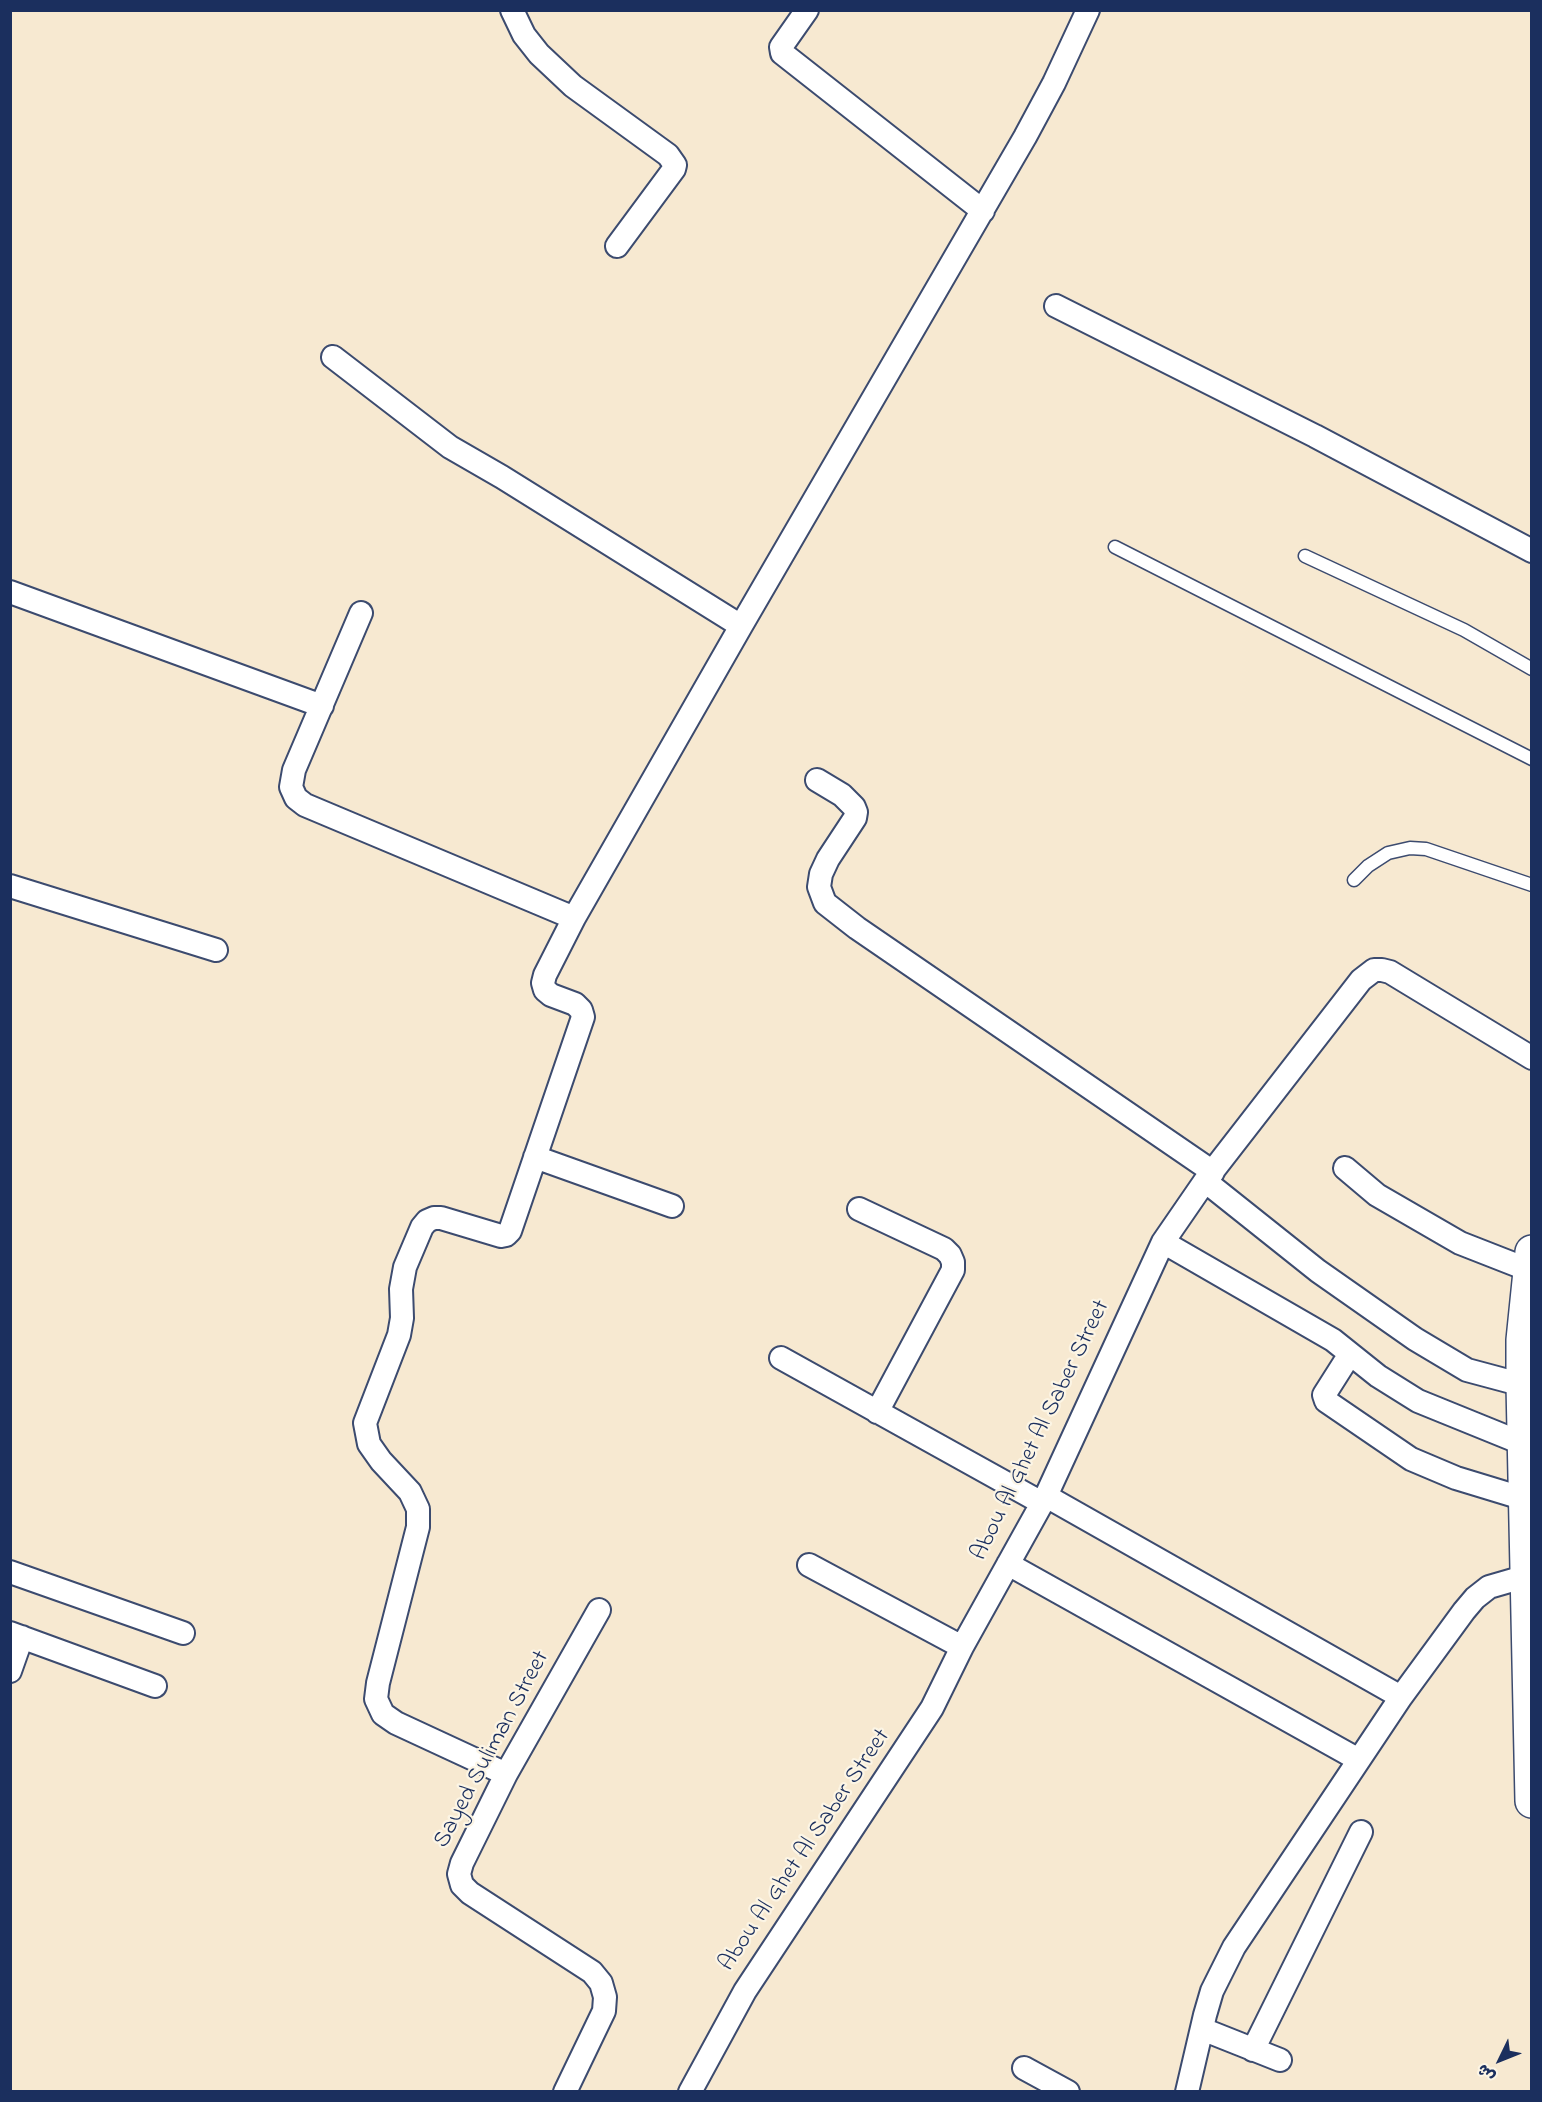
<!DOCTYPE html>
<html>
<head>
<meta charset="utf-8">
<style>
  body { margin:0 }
  #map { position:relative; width:1542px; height:2102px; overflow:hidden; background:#f7e9d1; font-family:"Indie Flower","Playpen Sans Arabic",sans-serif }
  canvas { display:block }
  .frame { position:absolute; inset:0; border:12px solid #1b2f5e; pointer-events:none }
  .north { position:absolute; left:1470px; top:2030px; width:60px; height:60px; -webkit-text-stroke:4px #fcf5e5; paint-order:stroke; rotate:227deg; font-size:16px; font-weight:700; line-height:24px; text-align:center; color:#1b2f5e }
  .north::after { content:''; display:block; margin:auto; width:21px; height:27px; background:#1b2f5e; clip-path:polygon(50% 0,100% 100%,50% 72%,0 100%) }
</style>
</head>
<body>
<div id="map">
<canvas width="1542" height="2102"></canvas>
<div class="frame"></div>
<div class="north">ش</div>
</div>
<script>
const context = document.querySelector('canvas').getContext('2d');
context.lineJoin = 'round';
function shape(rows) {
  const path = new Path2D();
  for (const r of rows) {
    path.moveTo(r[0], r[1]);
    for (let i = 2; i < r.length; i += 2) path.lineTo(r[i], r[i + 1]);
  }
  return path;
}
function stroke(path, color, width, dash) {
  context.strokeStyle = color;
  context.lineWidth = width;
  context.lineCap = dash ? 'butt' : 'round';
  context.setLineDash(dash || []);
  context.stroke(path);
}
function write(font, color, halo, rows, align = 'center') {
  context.font = font + ' "Indie Flower",sans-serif';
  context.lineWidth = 4.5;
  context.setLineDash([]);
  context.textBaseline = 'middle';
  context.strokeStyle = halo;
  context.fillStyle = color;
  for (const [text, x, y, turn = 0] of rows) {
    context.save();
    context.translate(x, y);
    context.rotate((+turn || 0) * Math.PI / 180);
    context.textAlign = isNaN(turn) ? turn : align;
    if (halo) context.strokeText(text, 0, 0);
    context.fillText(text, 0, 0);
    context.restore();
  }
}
const service = shape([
  [1115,547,1532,759],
  [1305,556,1464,630,1532,669],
  [1354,880,1368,866,1388,853,1410,848,1426,849,1532,885]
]);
const minor = shape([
  [512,10,524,35,539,54,573,86,668,155,675,165,674,169,617,246],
  [807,10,781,47,782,53,983,211],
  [1056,306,1315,436,1532,551],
  [333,357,450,447,502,477,741,626],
  [10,592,322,706],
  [361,613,294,770,291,787,296,798,305,805,574,918],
  [817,780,842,795,854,807,856,812,855,818,828,859,821,874,819,887,825,903,857,928,1213,1172],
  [10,886,216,950],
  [535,1157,672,1206],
  [1345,1168,1377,1195,1460,1243,1529,1270],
  [1205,1181,1318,1271,1415,1339,1467,1370,1523,1385],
  [859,1209,944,1249,950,1255,953,1262,953,1270,877,1412],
  [1163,1242,1333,1340,1378,1376,1418,1401,1524,1444],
  [1350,1354,1324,1395,1326,1401,1411,1459,1456,1478,1525,1499],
  [781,1358,1042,1503],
  [1046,1496,1401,1697],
  [1008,1564,1359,1760],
  [809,1565,962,1647],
  [10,1572,183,1633],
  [10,1633,155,1686],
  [10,1671,22,1637],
  [506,1774,396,1723,383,1714,376,1699,378,1683,418,1527,418,1509,410,1492,381,1461,369,1444,365,1423,399,1335,402,1318,401,1289,405,1267,422,1227,427,1221,434,1218,441,1218,501,1236,506,1235,510,1231,583,1017,581,1010,575,1004,551,995,545,990,543,983,545,975,574,918,741,626,1025,137,1054,83,1088,10],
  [1202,2029,1280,2060],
  [1253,2050,1361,1832],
  [1024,2068,1068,2092],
  [565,2092,604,2011,605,1997,601,1983,592,1972,470,1893,462,1885,459,1874,462,1863,506,1774,599,1610],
  [690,2092,745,1991,932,1708,962,1647,1046,1496,1163,1242,1205,1181,1361,980,1374,970,1382,970,1390,972,1532,1058],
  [1187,2092,1205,2015,1212,1991,1234,1947,1401,1697,1464,1611,1475,1598,1489,1587,1527,1576]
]);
const secondary = shape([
  [1532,1252,1523,1340,1523,1385,1532,1801]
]);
stroke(service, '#3c4b6f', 15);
stroke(minor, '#3c4b6f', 26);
stroke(secondary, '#3c4b6f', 36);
stroke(service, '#fff', 12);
stroke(minor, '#fff', 22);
stroke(secondary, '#fff', 33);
write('24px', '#1b2f5e', '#fcf5e5', [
  ["Abou Al Ghet Al Saber Street",1042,1431,-64],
  ["Sayed Suliman Street",493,1750,-62],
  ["Abou Al Ghet Al Saber Street",806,1851,-56]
]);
</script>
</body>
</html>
